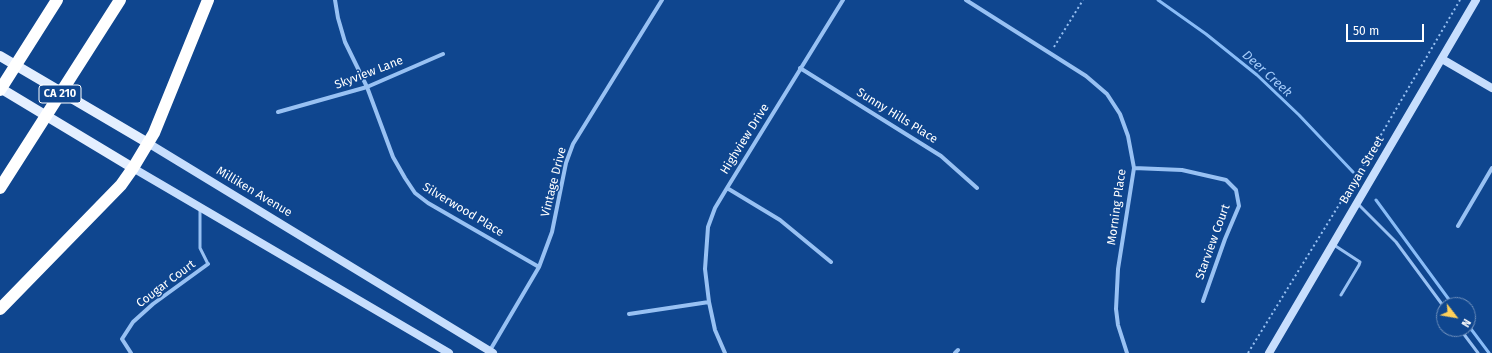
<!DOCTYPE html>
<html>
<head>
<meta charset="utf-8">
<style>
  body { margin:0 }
  #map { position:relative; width:1492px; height:353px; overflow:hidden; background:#0f468f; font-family:"Fira Sans",sans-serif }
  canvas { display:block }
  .north { position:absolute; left:1436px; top:297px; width:40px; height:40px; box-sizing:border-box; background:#0f468f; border:1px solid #6f90bc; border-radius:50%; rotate:121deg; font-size:11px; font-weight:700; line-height:16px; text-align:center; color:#fff }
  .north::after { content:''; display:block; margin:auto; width:14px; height:18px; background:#ffd05a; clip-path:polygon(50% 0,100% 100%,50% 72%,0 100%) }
  .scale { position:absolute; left:1346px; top:24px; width:78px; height:18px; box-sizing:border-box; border:2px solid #fff; border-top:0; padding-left:5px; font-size:12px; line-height:14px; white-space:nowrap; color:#fff; -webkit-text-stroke:3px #0f468f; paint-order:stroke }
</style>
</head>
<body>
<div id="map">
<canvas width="1492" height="353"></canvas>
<div class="north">N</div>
<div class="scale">50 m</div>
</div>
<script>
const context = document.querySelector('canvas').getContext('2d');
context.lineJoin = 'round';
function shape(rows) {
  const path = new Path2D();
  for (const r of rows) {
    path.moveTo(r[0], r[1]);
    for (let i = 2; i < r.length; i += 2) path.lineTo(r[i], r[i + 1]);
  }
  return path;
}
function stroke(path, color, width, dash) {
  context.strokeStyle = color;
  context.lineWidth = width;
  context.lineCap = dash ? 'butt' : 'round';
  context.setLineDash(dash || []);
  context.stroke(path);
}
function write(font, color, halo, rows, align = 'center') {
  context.font = font + ' "Fira Sans",sans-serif';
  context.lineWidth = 3;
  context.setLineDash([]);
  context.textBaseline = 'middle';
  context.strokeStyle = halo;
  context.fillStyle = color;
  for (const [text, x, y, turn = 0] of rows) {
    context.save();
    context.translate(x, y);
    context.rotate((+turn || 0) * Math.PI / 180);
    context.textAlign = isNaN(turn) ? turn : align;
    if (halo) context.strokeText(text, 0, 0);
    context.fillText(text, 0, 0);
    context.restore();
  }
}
stroke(shape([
  [1158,0,1206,34,1257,75,1299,115,1353,172],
  [1376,200,1453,305],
  [1468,325,1489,353]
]), '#89bcf7', 3);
stroke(shape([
  [1054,47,1083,0],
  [1248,353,1361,169,1460,0]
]), '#98c1f3', 2, [2, 3]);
stroke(shape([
  [1358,204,1396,242,1444,307],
  [200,209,200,248,208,264],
  [1334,245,1360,262,1359,265,1341,295],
  [1460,329,1478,353]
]), '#98c1f3', 3);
stroke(shape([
  [335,0,338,18,345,42,367,87,393,157,405,178,415,193,428,203,539,267],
  [966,0,1086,76,1107,94,1120,114,1128,136,1134,168,1118,269,1116,309,1118,325,1127,353],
  [800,68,941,156,977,188],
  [278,112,367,87,443,54],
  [1134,168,1182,170,1226,180,1236,190,1239,206,1225,239,1203,301],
  [727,188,780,220,831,262],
  [1458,226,1492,168],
  [629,314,709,302],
  [489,352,539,267,552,232,566,163,573,144,662,0],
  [131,353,122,339,133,322,153,304,208,264],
  [725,353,715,330,709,302,705,269,708,227,715,208,727,188,843,0],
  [955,353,958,350]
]), '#98c1f3', 4);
stroke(shape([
  [1442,59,1492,88],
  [148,143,493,353],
  [133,168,449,353],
  [1269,353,1476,0]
]), '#c7defd', 8);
stroke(shape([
  [0,56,148,143],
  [0,88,133,168]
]), '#e4efff', 10);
stroke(shape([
  [0,90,57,0],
  [0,188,120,0],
  [0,309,121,185,133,168,154,133,208,0]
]), '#fff', 12);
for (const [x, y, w] of [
  [60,94,42]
]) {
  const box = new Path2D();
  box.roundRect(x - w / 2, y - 9, w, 18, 3);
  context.fillStyle = '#0f468f';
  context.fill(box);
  stroke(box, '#fff', 1);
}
write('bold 11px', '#fff', null, [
  ["CA 210",60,94]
]);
write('12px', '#fff', '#0f468f', [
  ["Skyview Lane",369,73,-21],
  ["Sunny Hills Place",897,116,32],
  ["Highview Drive",745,139,-58],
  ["Banyan Street",1362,170,-60],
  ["Vintage Drive",554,182,-76],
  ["Milliken Avenue",254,192,31],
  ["Morning Place",1117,207,-82],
  ["Silverwood Place",463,210,31],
  ["Starview Court",1213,242,-70],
  ["Cougar Court",166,284,-37]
]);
write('italic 13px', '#a4cbfa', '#0f468f', [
  ["Deer Creek",1267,74,42]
]);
</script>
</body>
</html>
